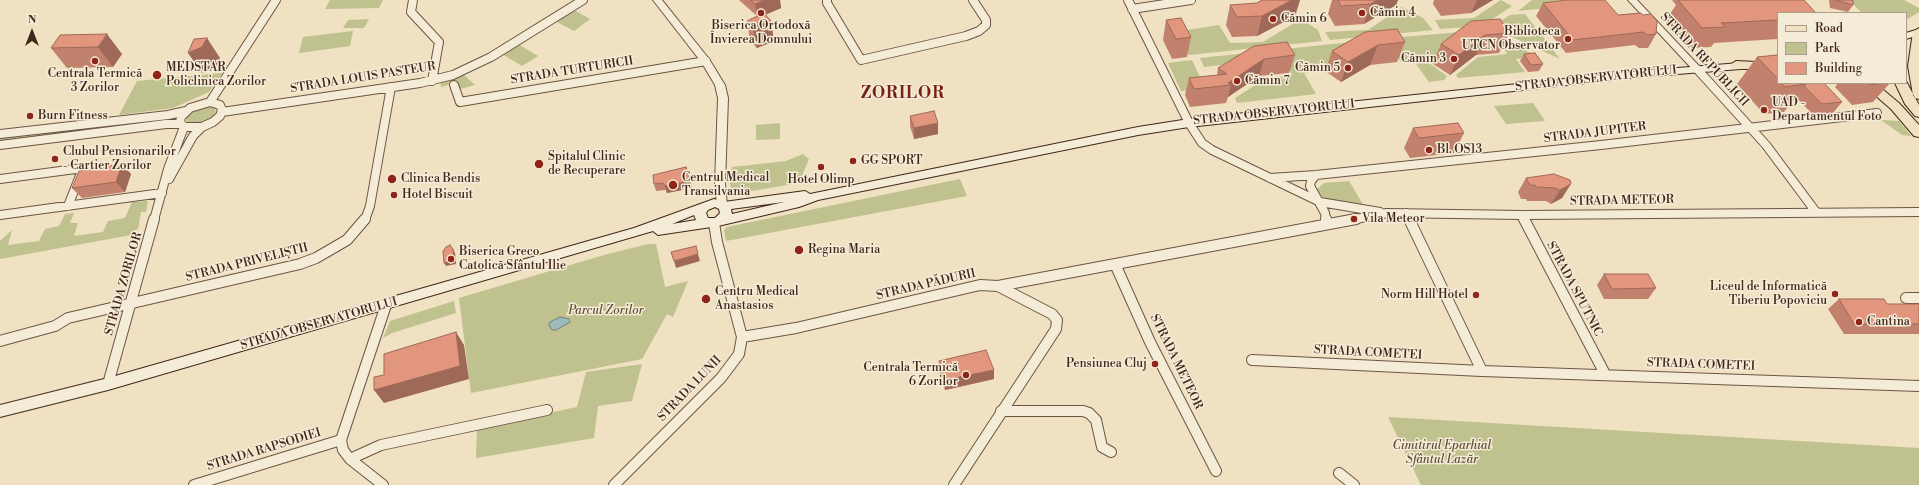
<!DOCTYPE html>
<html>
<head>
<meta charset="utf-8">
<style>
  body { margin:0 }
  #map { position:relative; width:1919px; height:485px; overflow:hidden; background:#efe1c1; font-family:"Libre Bodoni",serif }
  canvas { display:block }
  .legend { position:absolute; left:1777px; top:12px; width:130px; height:72px; box-sizing:border-box; background:#f5ecd7; border:1px solid #ad9d8c; margin:0; padding:5px 7px; list-style:none; font-size:12px; color:#41261b }
  .legend li { display:flex; align-items:center; gap:8px; height:20px }
  .legend b { width:20px; border:1px solid #ad9d8c }
  .north { position:absolute; left:12px; top:12px; width:40px; height:40px; -webkit-text-stroke:3px #f5ecd7; paint-order:stroke; rotate:0deg; font-size:11px; font-weight:700; line-height:16px; text-align:center; color:#41261b }
  .north::after { content:''; display:block; margin:auto; width:14px; height:18px; background:#41261b; clip-path:polygon(50% 0,100% 100%,50% 72%,0 100%) }
</style>
</head>
<body>
<div id="map">
<canvas width="1919" height="485"></canvas>
<ul class="legend">
<li><b style="height:5px;background:#efe1c1"></b>Road</li>
<li><b style="height:11px;background:#bfc18e"></b>Park</li>
<li><b style="height:11px;background:#e2967e"></b>Building</li>
</ul>
<div class="north">N</div>
</div>
<script>
const context = document.querySelector('canvas').getContext('2d');
context.lineJoin = 'round';
function fill(path, color) {
  context.fillStyle = color;
  context.fill(path, 'evenodd');
}
function shape(rows) {
  const path = new Path2D();
  for (const r of rows) {
    path.moveTo(r[0], r[1]);
    for (let i = 2; i < r.length; i += 2) path.lineTo(r[i], r[i + 1]);
  }
  return path;
}
function stroke(path, color, width, dash) {
  context.strokeStyle = color;
  context.lineWidth = width;
  context.lineCap = dash ? 'butt' : 'round';
  context.setLineDash(dash || []);
  context.stroke(path);
}
function write(font, color, halo, rows, align = 'center') {
  context.font = font + ' "Libre Bodoni",serif';
  context.lineWidth = 3;
  context.setLineDash([]);
  context.textBaseline = 'middle';
  context.strokeStyle = halo;
  context.fillStyle = color;
  for (const [text, x, y, turn = 0] of rows) {
    context.save();
    context.translate(x, y);
    context.rotate((+turn || 0) * Math.PI / 180);
    context.textAlign = isNaN(turn) ? turn : align;
    if (halo) context.strokeText(text, 0, 0);
    context.fillText(text, 0, 0);
    context.restore();
  }
}
fill(shape([
  [330,0,383,0,379,8,325,9],
  [1501,0,1512,6,1482,26,1440,29,1435,20,1474,18],
  [1532,0,1560,0,1565,6,1518,11],
  [1849,0,1904,0,1919,8,1919,12,1906,20,1906,13,1862,13],
  [1402,7,1423,18,1433,30,1330,40,1325,32,1368,30],
  [572,9,590,19,574,31,555,21],
  [1525,14,1560,59,1499,31,1496,24,1510,15],
  [369,19,364,28,343,28,348,20],
  [1301,19,1318,30,1322,41,1189,55,1175,32,1219,25,1230,43,1263,42],
  [1486,30,1539,57,1516,59,1525,72,1458,78,1456,75,1478,57,1507,54,1502,46,1461,39,1429,63,1447,76,1444,80,1429,82,1414,61,1401,62,1391,47,1357,50,1320,71,1304,73,1316,94,1237,103,1235,98,1265,79,1292,75,1283,58,1204,67,1200,58,1390,38],
  [353,31,350,46,299,53,303,37],
  [518,44,538,56,522,66,502,54],
  [1192,60,1205,88,1181,91,1168,63],
  [222,73,209,92,173,108,119,115,137,81],
  [462,73,475,85,460,89,458,84,455,83,441,87,440,81],
  [1533,103,1545,121,1506,124,1494,106],
  [204,105,215,108,216,114,214,117,200,124,188,123,186,118,190,111],
  [165,118,167,119,165,120,0,143,0,136],
  [1881,120,1899,121,1911,136,1902,135],
  [780,123,780,139,756,140,756,125],
  [803,154,809,159,799,183,740,193,732,192,729,179,732,167,786,161],
  [960,179,967,196,726,241,724,230,727,227],
  [1349,181,1365,208,1333,202,1321,196,1317,189,1324,183],
  [148,201,146,212,141,212,138,229,132,231,131,235,0,259,0,241,12,230,8,245,39,241,45,229,59,226,65,214,74,213,70,223,78,223,74,236,103,232,108,221,125,218,132,202],
  [648,244,656,244,665,287,688,281,673,317,667,314,642,359,471,393,459,298,604,255],
  [454,301,456,313,392,333,383,338,390,321],
  [642,364,632,401,598,406,594,438,476,458,477,428,577,407,586,372],
  [1388,417,1919,448,1919,485,1421,485]
]), '#bfc18e');
const water = shape([
  [560,317,569,319,570,322,556,330,552,330,549,325,550,322,560,317]
]);
fill(water, '#9dbbbc');
stroke(water, '#787f7c', 1);
const minorFar1 = shape([
  [413,0,411,12,439,42,432,81],
  [827,0,827,3,861,60,966,36,979,31,986,25,986,20,973,0],
  [1128,0,1189,123,1202,143,1212,150,1320,202,1380,212],
  [1132,9,1191,0],
  [1697,69,1766,145,1816,212],
  [454,85,460,102,706,61],
  [210,102,276,0],
  [210,102,220,105,222,110,220,116,213,122,202,127,184,127,180,122,181,117,190,108,210,102],
  [222,112,420,83,453,75,491,57,583,0],
  [0,134,168,115,186,111],
  [0,145,166,124,181,124],
  [1316,175,1311,181,1310,186,1325,213,1326,220],
  [1270,178,1316,175,1601,145,1877,113],
  [0,179,83,168,68,206],
  [169,179,193,136,202,127],
  [1406,213,1409,220],
  [0,215,162,193],
  [1522,215,1524,220],
  [154,220,168,169,184,127],
  [365,220,370,206,391,87],
  [1351,220,1387,213,1522,215,1919,212]
]);
const minor = shape([
  [1326,219,1326,223],
  [1409,219,1482,371],
  [1524,219,1605,374],
  [1115,264,1150,342,1216,471],
  [998,286,1356,219],
  [1906,298,1919,298],
  [742,337,796,328,980,285,998,286,1052,314,1057,320,1056,329,954,485],
  [0,341,55,326,68,318,300,264,316,258,347,240,365,219],
  [1252,360,1482,371,1919,386],
  [108,384,154,219],
  [1001,411,1083,411,1089,413,1096,420,1102,447,1111,452],
  [350,459,381,445,547,410],
  [1339,473,1354,485],
  [194,485,341,440],
  [383,485,350,459,343,450,341,440,386,305],
  [614,485,721,378,739,354,742,337,717,242,714,223]
]);
const tertiary = shape([
  [653,0,662,0,709,59,725,85,728,98,725,184,727,205,726,208,722,209,717,205,715,184,718,98,715,85,702,63,653,0],
  [1628,0,1637,0,1700,67,1702,69,1700,71,1694,71,1628,0]
]);
const secondary = shape([
  [1919,29,1919,35,1906,39,1906,33,1919,29],
  [1778,60,1778,66,1640,77,1189,127,1138,135,818,200,799,207,718,226,658,235,653,231,108,390,0,417,0,405,108,378,634,228,714,199,724,202,805,191,810,194,1138,127,1189,119,1640,71,1778,60],
  [784,202,732,214,731,209,784,202],
  [715,207,719,209,720,213,715,218,708,218,706,213,708,210,715,207],
  [694,215,696,220,672,224,694,215]
]);
const primary = shape([
  [1919,28,1919,99,1915,98,1913,95,1908,66,1913,32,1919,28],
  [1736,61,1778,63,1778,71,1732,68,1730,65,1736,61],
  [1906,81,1919,105,1919,117,1915,116,1905,104,1895,83,1906,83,1906,81],
  [1861,83,1875,83,1899,103,1919,125,1919,137,1914,136,1891,109,1861,83]
]);
stroke(minorFar1, '#6c5544', 10);
stroke(minor, '#6c5544', 12);
stroke(tertiary, '#6c5544', 2);
stroke(secondary, '#41261b', 2);
stroke(primary, '#41261b', 2);
stroke(minorFar1, '#f5ecd7', 8);
stroke(minor, '#f5ecd7', 10);
fill(tertiary, '#f5ecd7');
fill(secondary, '#f5ecd7');
fill(primary, '#efe1c1');
fill(shape([
  [739,0,780,0,781,8,765,15,771,21,774,41,757,48,750,41,747,21,757,16],
  [1262,0,1300,0,1295,16,1257,36,1232,37,1226,25,1230,5,1257,3],
  [1332,0,1398,0,1396,5,1364,24,1335,26,1328,14],
  [1434,0,1448,0,1447,3,1448,0,1493,0,1471,13,1441,16,1433,4],
  [1672,0,1804,0,1778,13,1778,39,1714,43,1711,47,1689,48,1666,20,1676,5],
  [1829,0,1853,0,1853,5,1848,12,1830,8],
  [1543,3,1618,15,1656,34,1648,48,1639,48,1635,45,1566,53,1536,16],
  [1500,19,1509,33,1499,53,1476,55,1450,75,1433,64,1441,44],
  [1166,20,1191,37,1187,57,1172,59,1163,40],
  [1365,32,1405,42,1397,62,1370,65,1341,82,1325,71,1332,51],
  [60,35,122,54,113,67,67,68,51,48],
  [1254,46,1295,55,1289,73,1259,76,1228,97,1226,103,1190,107,1185,95,1189,78,1217,75,1218,68],
  [1524,54,1543,64,1539,71,1528,72,1520,61],
  [1778,55,1778,83,1824,83,1842,102,1833,113,1813,115,1796,97,1784,112,1764,114,1737,84,1757,57],
  [1838,83,1890,83,1873,102,1852,105,1835,87],
  [910,116,938,134,914,139,910,126],
  [1413,128,1464,133,1454,153,1410,158,1404,148],
  [686,167,692,188,667,193,666,190,656,191,654,184],
  [131,174,125,192,82,198,72,188],
  [1526,178,1570,180,1562,198,1551,204,1546,201,1527,201,1526,199,1521,199,1518,192],
  [1604,274,1656,288,1648,299,1604,299,1597,285],
  [1839,299,1887,304,1919,304,1919,334,1844,334,1828,309],
  [939,361,994,379,945,390,939,371]
]), '#c2816c');
fill(shape([
  [764,0,780,0,781,8,758,18,755,4],
  [1292,0,1300,0,1295,16,1257,36,1262,16],
  [1377,0,1398,0,1396,5,1364,24,1371,4],
  [1477,0,1493,0,1471,13],
  [771,21,774,41,757,48,753,28],
  [107,34,122,54,113,67,98,47],
  [1485,35,1476,55,1450,75,1459,55],
  [207,38,220,58,216,67,202,73,188,53],
  [1378,45,1370,65,1341,82,1348,62],
  [1264,59,1259,76,1228,97,1231,85,1228,83],
  [938,123,938,134,914,139,914,128],
  [122,164,131,174,125,192,116,182],
  [690,181,692,188,667,193,665,186],
  [1571,184,1562,198,1551,204,1560,190],
  [453,249,455,253,456,264,446,266,444,263],
  [698,254,700,261,676,268,674,261],
  [456,332,464,345,469,379,384,403,374,390],
  [994,370,994,379,945,390,945,380]
]), '#9e6958');
const building = shape([
  [751,0,764,0,755,4,751,0],
  [1262,0,1292,0,1262,16,1237,17,1230,5,1257,3,1262,0],
  [1338,0,1377,0,1371,4,1341,6,1338,0],
  [1567,0,1605,0,1618,15,1641,13,1643,15,1651,14,1657,21,1656,34,1647,35,1643,32,1573,40,1543,3,1567,0],
  [1678,0,1804,0,1816,13,1778,13,1778,20,1721,23,1725,27,1702,28,1678,0],
  [1835,0,1853,0,1853,5,1835,0],
  [764,13,771,21,753,28,747,21,764,13],
  [1181,18,1191,37,1176,39,1166,20,1181,18],
  [1500,19,1509,33,1485,35,1459,55,1441,44,1471,21,1500,19],
  [1397,29,1405,42,1378,45,1348,62,1332,51,1365,32,1397,29],
  [107,34,98,47,51,48,60,35,107,34],
  [207,38,202,47,188,53,194,39,207,38],
  [1287,42,1295,55,1264,59,1228,83,1231,85,1194,89,1189,78,1227,74,1218,68,1254,46,1287,42],
  [1535,53,1543,64,1531,65,1524,54,1535,53],
  [1777,55,1778,55,1778,79,1757,57,1777,55],
  [1781,83,1804,83,1806,84,1785,87,1781,83],
  [1804,83,1824,83,1842,102,1822,104,1804,86,1806,84,1804,83],
  [1867,83,1886,83,1869,85,1867,83],
  [934,111,938,123,914,128,910,116,934,111],
  [1458,123,1464,133,1419,138,1413,128,1458,123],
  [122,164,116,182,72,188,79,171,122,164],
  [686,167,690,181,665,186,663,183,654,184,653,175,686,167],
  [1554,174,1570,180,1571,184,1560,190,1555,188,1536,187,1535,185,1530,185,1526,178,1554,174],
  [450,245,453,249,454,260,444,263,443,251,446,247,450,245],
  [696,246,698,254,674,261,671,252,696,246],
  [1604,274,1648,274,1656,288,1612,289,1604,274],
  [1839,299,1884,299,1887,304,1919,304,1919,324,1854,324,1839,299],
  [456,332,460,366,374,390,374,377,384,375,384,354,456,332],
  [986,350,994,370,945,380,939,361,986,350]
]);
fill(building, '#e2967e');
stroke(building, '#9e6958', 1);
for (const [x, y, r, color] of [
  [761,13,4,"#8f2418"],
  [1362,13,4,"#8f2418"],
  [1273,19,4,"#8f2418"],
  [1568,39,4,"#8f2418"],
  [1454,59,4,"#8f2418"],
  [95,61,4,"#8f2418"],
  [1348,68,4,"#8f2418"],
  [157,75,5,"#8f2418"],
  [1237,81,4,"#8f2418"],
  [1764,110,4,"#8f2418"],
  [30,116,4,"#8f2418"],
  [1429,150,4,"#8f2418"],
  [55,159,4,"#8f2418"],
  [853,161,4,"#8f2418"],
  [539,164,5,"#8f2418"],
  [821,167,4,"#8f2418"],
  [392,179,5,"#8f2418"],
  [673,185,5,"#8f2418"],
  [394,195,4,"#8f2418"],
  [1354,219,4,"#8f2418"],
  [799,250,5,"#8f2418"],
  [451,259,4,"#8f2418"],
  [1835,294,4,"#8f2418"],
  [1476,295,4,"#8f2418"],
  [706,299,5,"#8f2418"],
  [1859,322,4,"#8f2418"],
  [1155,364,4,"#8f2418"],
  [966,375,4,"#8f2418"]
]) {
  const dot = new Path2D();
  dot.arc(x, y, r, 0, 2 * Math.PI);
  context.fillStyle = color;
  context.fill(dot);
  stroke(dot, '#f5ecd7', 1.5);
}
write('12px', '#41261b', '#f5ecd7', [
  ["Cămin 4",1370,13],
  ["Cămin 6",1281,19],
  ["Biserica Ortodoxă",761,26,"center"],
  ["Învierea Domnului",761,40,"center"],
  ["Biblioteca",1560,32,"right"],
  ["UTCN Observator",1560,46,"right"],
  ["Cămin 3",1446,59,"right"],
  ["MEDSTAR",166,68],
  ["Policlinica Zorilor",166,82],
  ["Cămin 5",1340,68,"right"],
  ["Centrala Termică",95,74,"center"],
  ["3 Zorilor",95,88,"center"],
  ["Cămin 7",1245,81],
  ["UAD -",1772,103],
  ["Departamentul Foto",1772,117],
  ["Burn Fitness",38,116],
  ["Bl. OS13",1437,150],
  ["Clubul Pensionarilor",63,152],
  ["- Cartier Zorilor",63,166],
  ["Spitalul Clinic",548,157],
  ["de Recuperare",548,171],
  ["GG SPORT",861,161],
  ["Centrul Medical",682,178],
  ["Transilvania",682,192],
  ["Clinica Bendis",401,179],
  ["Hotel Olimp",821,180,"center"],
  ["Hotel Biscuit",402,195],
  ["Vila Meteor",1362,219],
  ["Regina Maria",808,250],
  ["Biserica Greco",459,252],
  ["Catolică Sfântul Ilie",459,266],
  ["Liceul de Informatică",1827,287,"right"],
  ["Tiberiu Popoviciu",1827,301,"right"],
  ["Centru Medical",715,292],
  ["Anastasios",715,306],
  ["Norm Hill Hotel",1468,295,"right"],
  ["Cantina",1867,322],
  ["Pensiunea Cluj",1147,364,"right"],
  ["Centrala Termică",958,368,"right"],
  ["6 Zorilor",958,382,"right"]
], 'left');
write('12px', '#41261b', '#f5ecd7', [
  ["STRADA REPUBLICII",1704,60,47],
  ["STRADA TURTURICII",572,71,-9],
  ["STRADA LOUIS PASTEUR",363,78,-9],
  ["STRADA OBSERVATORULUI",1596,79,-6],
  ["STRADA OBSERVATORULUI",1274,113,-6],
  ["STRADA JUPITER",1595,133,-7],
  ["STRADA METEOR",1622,201,-1],
  ["STRADA PRIVELIȘTII",247,263,-14],
  ["STRADA ZORILOR",124,284,-74],
  ["STRADA PĂDURII",926,285,-13],
  ["STRADA SPUTNIC",1574,289,62],
  ["STRADA OBSERVATORULUI",319,324,-16],
  ["STRADA COMETEI",1368,353,3],
  ["STRADA METEOR",1176,362,64],
  ["STRADA COMETEI",1701,365,2],
  ["STRADA LUNII",690,389,-46],
  ["STRADA RAPSODIEI",264,450,-17]
]);
write('italic 12px', '#604d38', '#f5ecd7', [
  ["Parcul Zorilor",606,311],
  ["Cimitirul Eparhial",1442,446],
  ["Sfântul Lazăr",1442,460]
]);
context.letterSpacing = '1px';
write('bold 16px', '#7a1f14', '#f5ecd7', [
  ["ZORILOR",903,94]
]);
context.letterSpacing = '0px';
</script>
</body>
</html>
